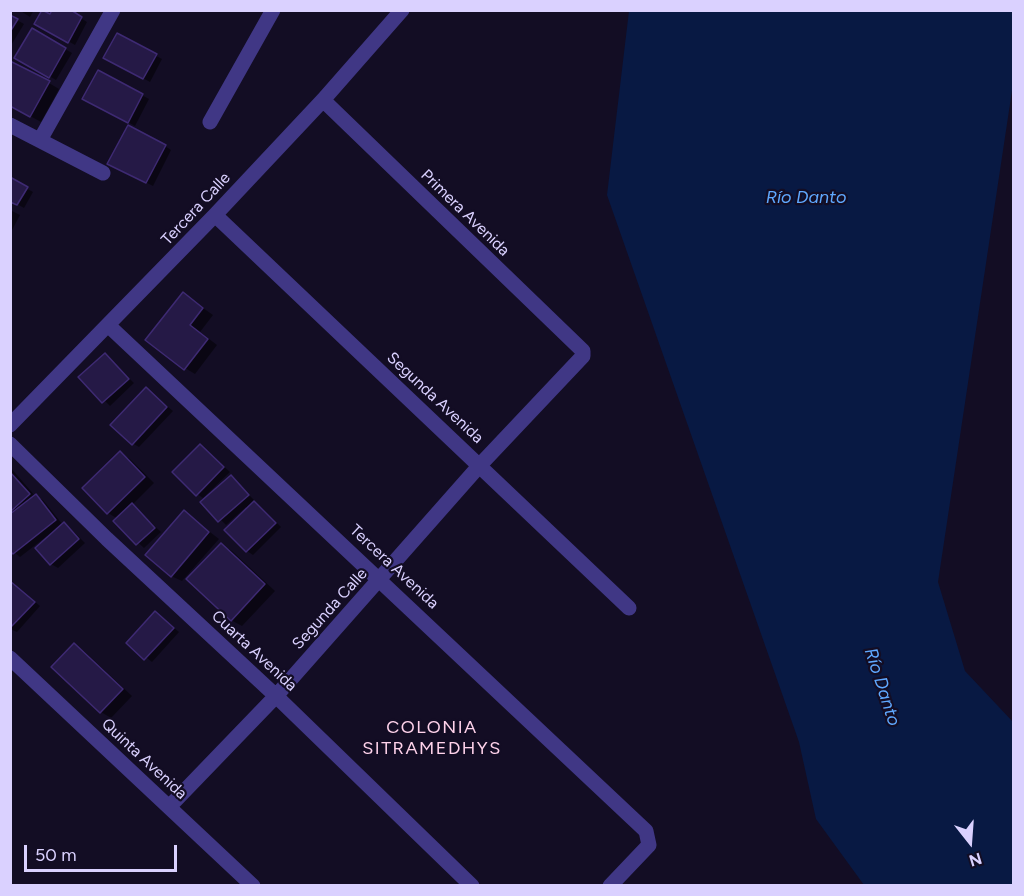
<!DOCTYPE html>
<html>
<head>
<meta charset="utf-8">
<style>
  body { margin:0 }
  #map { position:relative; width:1024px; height:896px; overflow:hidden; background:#130d24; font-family:Figtree,sans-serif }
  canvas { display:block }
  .frame { position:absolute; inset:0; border:12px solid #dad1ff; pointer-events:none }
  .north { position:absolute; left:940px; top:812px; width:60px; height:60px; -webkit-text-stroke:4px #130d24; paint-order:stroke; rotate:163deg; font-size:16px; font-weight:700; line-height:24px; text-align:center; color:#dad1ff }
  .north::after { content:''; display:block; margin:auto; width:21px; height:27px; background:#dad1ff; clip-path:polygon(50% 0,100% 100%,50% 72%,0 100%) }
  .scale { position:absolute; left:24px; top:845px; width:153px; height:27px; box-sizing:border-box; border:3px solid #dad1ff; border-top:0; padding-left:8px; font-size:18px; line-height:21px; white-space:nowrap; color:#dad1ff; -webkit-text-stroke:4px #130d24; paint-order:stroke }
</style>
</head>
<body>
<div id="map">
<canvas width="1024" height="896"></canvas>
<div class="frame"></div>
<div class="north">N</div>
<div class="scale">50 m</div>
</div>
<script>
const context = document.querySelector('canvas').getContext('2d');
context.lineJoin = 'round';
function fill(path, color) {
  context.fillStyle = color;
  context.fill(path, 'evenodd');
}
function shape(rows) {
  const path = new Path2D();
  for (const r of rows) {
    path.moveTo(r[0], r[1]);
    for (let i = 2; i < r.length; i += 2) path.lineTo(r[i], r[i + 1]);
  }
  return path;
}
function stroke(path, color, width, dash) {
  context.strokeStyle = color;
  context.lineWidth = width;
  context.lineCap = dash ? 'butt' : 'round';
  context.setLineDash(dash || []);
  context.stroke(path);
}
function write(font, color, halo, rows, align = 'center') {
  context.font = font + ' Figtree,sans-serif';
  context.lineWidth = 4.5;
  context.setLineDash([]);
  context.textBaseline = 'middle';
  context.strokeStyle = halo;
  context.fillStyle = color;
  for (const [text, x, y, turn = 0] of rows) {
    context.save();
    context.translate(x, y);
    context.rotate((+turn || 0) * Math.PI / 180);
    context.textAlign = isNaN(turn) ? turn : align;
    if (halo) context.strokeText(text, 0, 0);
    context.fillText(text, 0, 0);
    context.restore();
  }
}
fill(shape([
  [629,11,1012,11,1013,84,938,582,965,671,1013,722,1013,885,864,885,816,819,799,742,607,195]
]), '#081943');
fill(shape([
  [19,10,34,10,30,17],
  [68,10,87,22,75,45,36,23],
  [10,16,24,24,10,47],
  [32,30,72,53,56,80,16,57],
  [117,35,162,59,150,82,105,57],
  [99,72,149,99,135,126,84,98],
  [49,83,59,89,41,122,10,105],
  [165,146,171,150,153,186,116,167],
  [10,179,33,192,24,208,10,200],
  [10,210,20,215,11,232,10,232],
  [183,294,213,315,200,332,217,345,195,374,185,368],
  [105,355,134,383,110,406,81,377],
  [146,389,173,411,139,447,132,443],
  [201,446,230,472,203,498,197,494],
  [120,453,130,459,154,483,132,505,161,532,144,548,115,521,118,519,108,513],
  [10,467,36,497,43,500,63,525,70,528,85,543,58,568,51,564,47,536,20,557,10,549],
  [231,477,281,527,253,555,247,551,246,507,226,525,203,502],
  [184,512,219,539,182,581,171,576],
  [222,545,232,551,275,591,242,626,231,620],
  [10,581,40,606,17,632,10,629],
  [156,613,179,632,152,662,128,643],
  [74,645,84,651,132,696,111,718,101,712]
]), '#0007');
const building = shape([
  [42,10,50,14,52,10,71,10,82,17,68,43,34,24,42,10],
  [10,15,18,19,10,32,10,15],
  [32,28,66,48,49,78,14,58,32,28],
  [117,33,157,54,143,79,103,58,117,33],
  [10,61,50,81,30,117,10,106,10,61],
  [98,70,143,94,128,123,82,99,98,70],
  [128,125,166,145,146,183,107,164,128,125],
  [10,177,28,187,17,205,10,202,10,177],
  [183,292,203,308,190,325,208,339,184,370,145,340,183,292],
  [105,353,129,379,102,403,78,377,105,353],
  [146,387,167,407,132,445,110,425,146,387],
  [200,444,224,467,196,496,172,472,200,444],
  [120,451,145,477,107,514,82,488,120,451],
  [10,472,30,494,10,512,10,472],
  [231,475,249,495,218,522,200,502,231,475],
  [36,494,56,520,13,554,10,551,10,514,36,494],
  [254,501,276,523,246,552,224,530,254,501],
  [132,503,155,528,136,545,113,521,132,503],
  [184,510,209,532,171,577,145,555,184,510],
  [64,522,79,539,50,565,35,548,64,522],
  [221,543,265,584,231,621,186,579,221,543],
  [10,581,35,602,10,628,10,581],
  [155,611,174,628,144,660,126,643,155,611],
  [74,643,123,689,100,713,51,667,74,643]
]);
fill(building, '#251946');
stroke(building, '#3e2a73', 1.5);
stroke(shape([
  [210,122,273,10],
  [10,125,103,173],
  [40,140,113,10],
  [215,215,629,608],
  [109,326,646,831,649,845,610,886],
  [10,425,215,215,323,100,402,10],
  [10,444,107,539,276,696,472,886],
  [10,658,253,886],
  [169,807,276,696,480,465,583,356,583,351,323,100]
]), '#403785', 15);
write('16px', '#dad1ff', '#130d24', [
  ["Tercera Calle",196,209,-47],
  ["Primera Avenida",465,213,44],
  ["Segunda Avenida",435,398,43],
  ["Tercera Avenida",394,567,43],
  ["Segunda Calle",330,609,-48],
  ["Cuarta Avenida",254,651,43],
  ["Quinta Avenida",144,759,43]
]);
write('italic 18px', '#5fa8ff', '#130d24', [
  ["Río Danto",806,198],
  ["Río Danto",882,687,72]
]);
context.letterSpacing = '1.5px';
write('18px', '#ffd3eb', '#130d24', [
  ["COLONIA",432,728],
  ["SITRAMEDHYS",432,749]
]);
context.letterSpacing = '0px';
</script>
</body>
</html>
